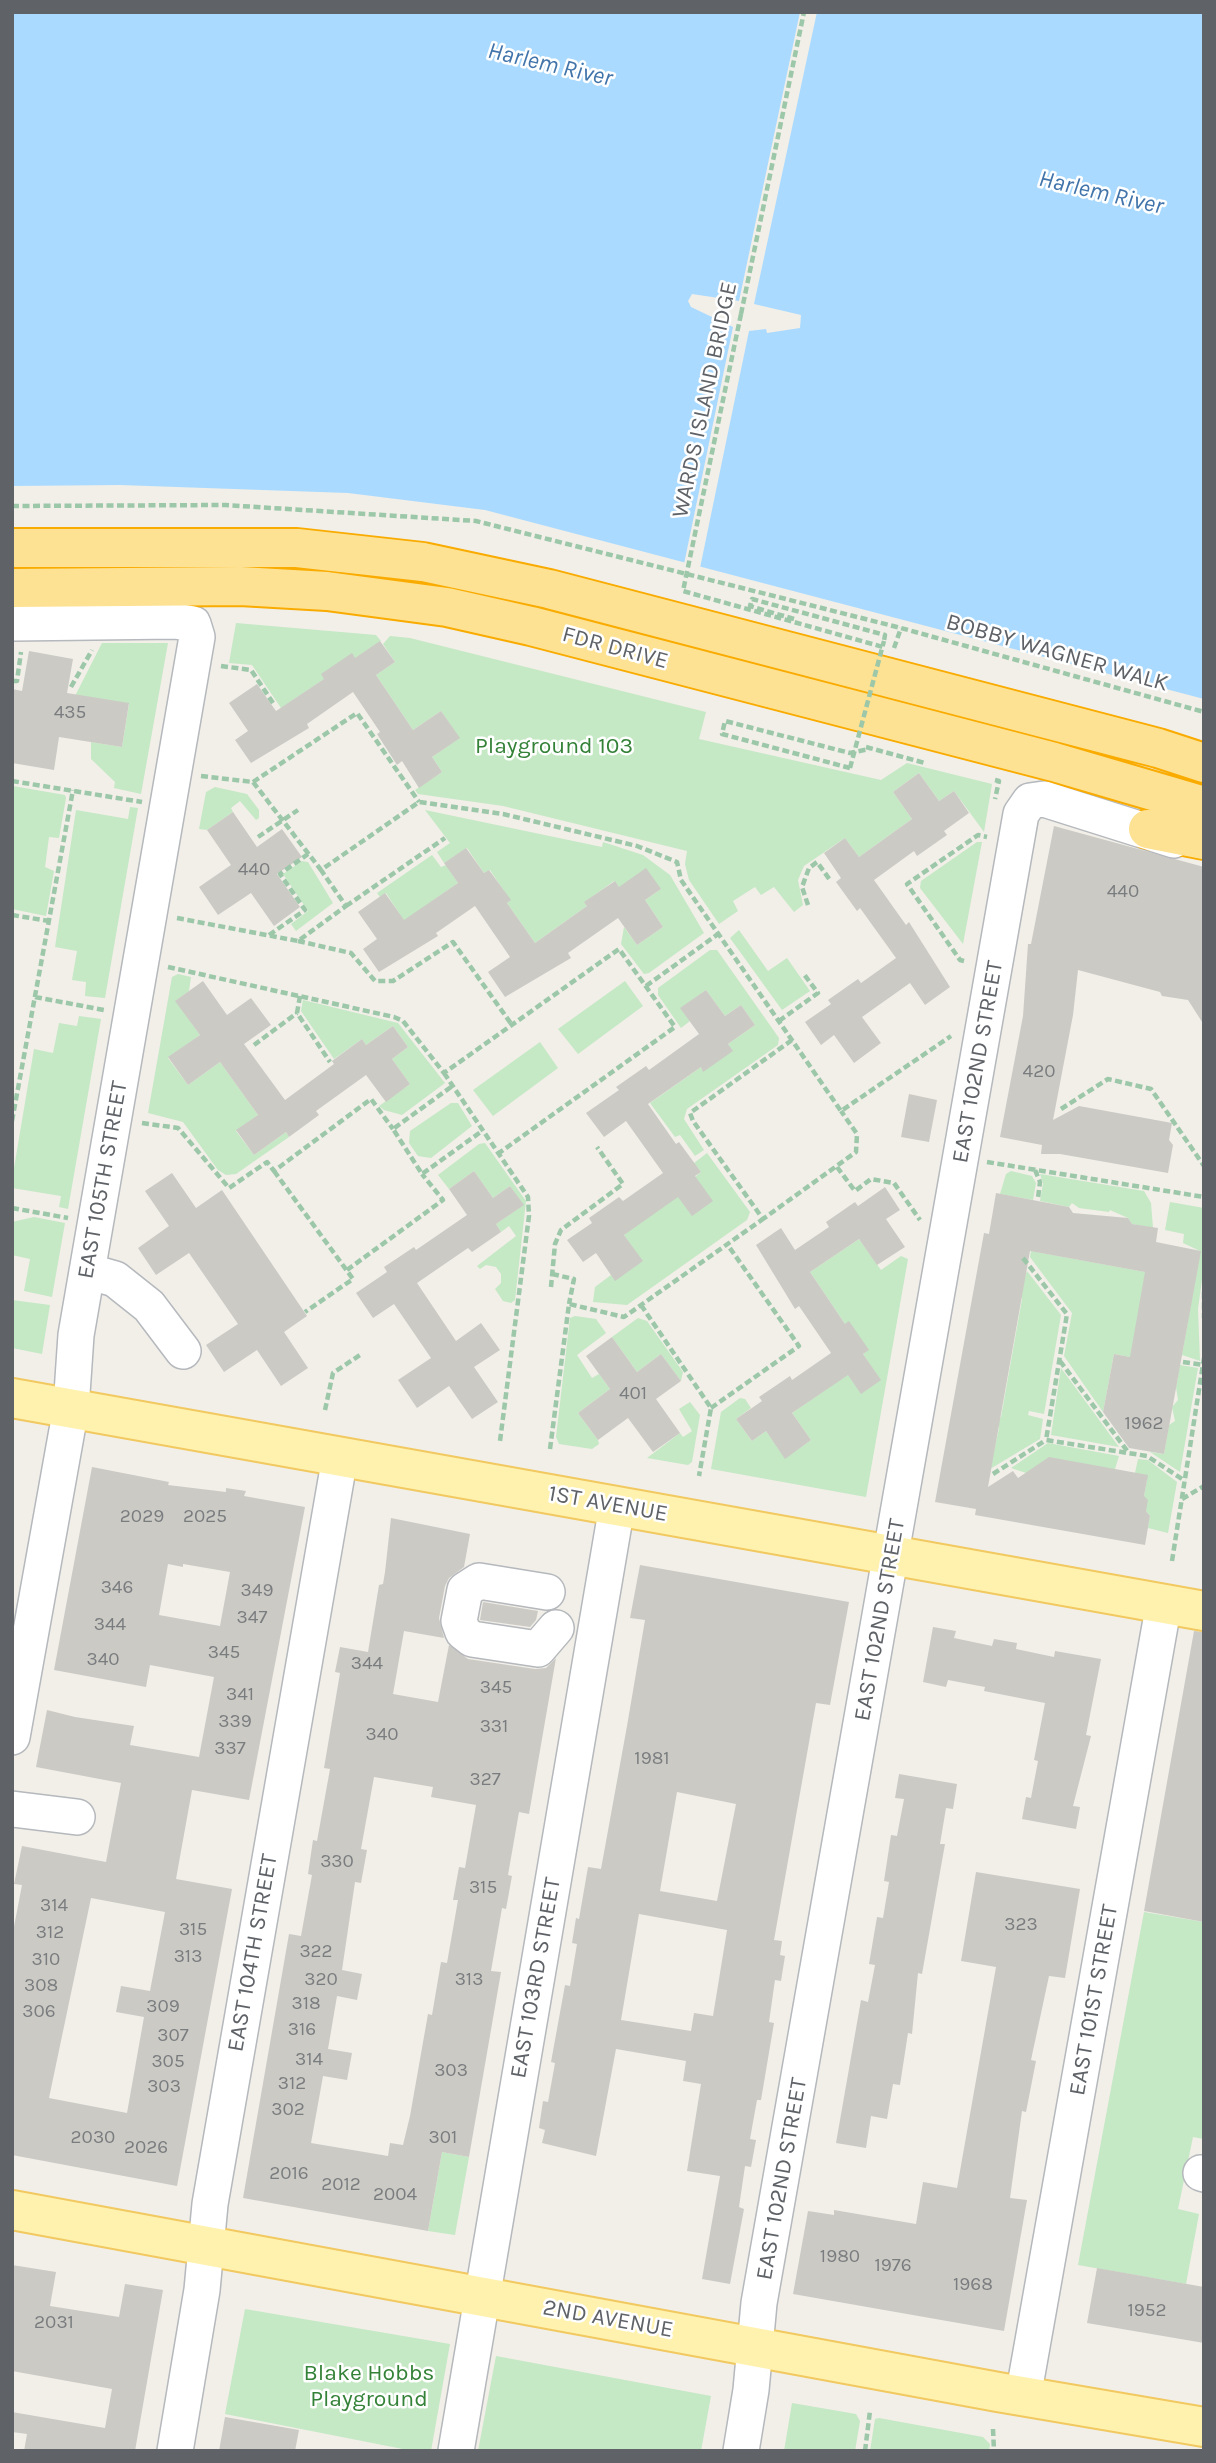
<!DOCTYPE html>
<html>
<head>
<meta charset="utf-8">
<style>
  body { margin:0 }
  #map { position:relative; width:1216px; height:2463px; overflow:hidden; background:#f1efe8; font-family:Karla,sans-serif }
  canvas { display:block }
  .frame { position:absolute; inset:0; border:14px solid #5f6368; pointer-events:none }
</style>
</head>
<body>
<div id="map">
<canvas width="1216" height="2463"></canvas>
<div class="frame"></div>
</div>
<script>
const context = document.querySelector('canvas').getContext('2d');
context.lineJoin = 'round';
function fill(path, color) {
  context.fillStyle = color;
  context.fill(path, 'evenodd');
}
function shape(rows) {
  const path = new Path2D();
  for (const r of rows) {
    path.moveTo(r[0], r[1]);
    for (let i = 2; i < r.length; i += 2) path.lineTo(r[i], r[i + 1]);
  }
  return path;
}
function stroke(path, color, width, dash) {
  context.strokeStyle = color;
  context.lineWidth = width;
  context.lineCap = dash ? 'butt' : 'round';
  context.setLineDash(dash || []);
  context.stroke(path);
}
function write(font, color, halo, rows, align = 'center') {
  context.font = font + ' Karla,sans-serif';
  context.lineWidth = 5;
  context.setLineDash([]);
  context.textBaseline = 'middle';
  context.strokeStyle = halo;
  context.fillStyle = color;
  for (const [text, x, y, turn = 0] of rows) {
    context.save();
    context.translate(x, y);
    context.rotate((+turn || 0) * Math.PI / 180);
    context.textAlign = isNaN(turn) ? turn : align;
    if (halo) context.strokeText(text, 0, 0);
    context.fillText(text, 0, 0);
    context.restore();
  }
}
fill(shape([
  [236,623,376,635,381,641,281,708,252,665,229,663],
  [390,636,410,638,706,712,699,739,881,780,907,763,992,784,984,832,954,791,939,801,919,773,893,792,912,819,859,857,845,838,804,866,798,880,803,905,794,912,774,887,761,895,755,887,733,901,738,911,719,924,689,880,685,864,687,851,503,806,418,794,415,790,442,772,432,757,459,738,441,711,413,730,376,675,395,662,383,644],
  [102,643,168,643,141,794,114,788,115,782,91,759,91,742,122,747,129,704,75,696],
  [13,786,65,795,66,798,59,838,49,837,45,867,54,871,46,916,12,909],
  [215,787,247,794,259,810,259,818,256,820,240,801,231,808,233,812,207,830,199,829,206,792],
  [130,807,138,808,105,998,85,996,86,982,72,980,77,951,55,947,76,810,128,819],
  [425,810,602,847,603,842,643,855,670,875,704,933,649,973,644,974,621,944,624,927,637,945,663,927,645,900,661,889,619,887,614,881,585,902,587,906,535,943,507,903,510,900,490,870,484,873,467,848,444,863,437,852,450,843],
  [977,842,982,842,963,944,920,888,921,881],
  [432,855,441,867,446,865,458,883,404,921,386,893,380,897,377,893],
  [302,861,308,862,333,903,296,931,291,924,308,911,283,874],
  [739,930,768,971,787,958,810,991,782,1010,730,938],
  [710,950,717,950,779,1038,778,1045,687,1109,684,1119,704,1150,695,1156,680,1135,675,1137,650,1103,701,1067,703,1071,732,1051,728,1044,755,1025,741,1005,725,1016,706,990,681,1008,690,1021,681,1028,658,995,658,988],
  [178,974,191,977,189,991,176,1001,200,1035,168,1058,188,1085,220,1062,258,1115,236,1131,254,1155,286,1132,289,1137,236,1174,226,1175,218,1170,183,1122,148,1113,172,977],
  [625,981,643,1006,578,1054,558,1029],
  [303,1000,398,1023,445,1083,402,1115,384,1110,379,1106,410,1084,392,1059,408,1047,393,1026,366,1045,362,1039,334,1059,301,1011],
  [79,1016,101,1019,68,1209,59,1207,61,1196,12,1188,12,1180,34,1049,53,1053,59,1023,77,1026],
  [540,1042,558,1068,493,1116,473,1090],
  [451,1103,458,1103,472,1126,431,1158,418,1156,409,1143,410,1131],
  [485,1143,526,1201,515,1300,511,1303,503,1301,495,1289,501,1283,501,1274,496,1267,486,1265,480,1269,477,1266,516,1236,509,1226,501,1232,496,1224,523,1205,510,1186,493,1198,474,1171,449,1189,438,1175,479,1144],
  [707,1153,750,1212,747,1220,627,1305,593,1302,595,1287,611,1275,615,1280,642,1261,624,1235,701,1172,694,1163],
  [1011,1171,1032,1176,1036,1183,1033,1200,1000,1194,1006,1174],
  [1040,1174,1144,1191,1151,1203,1153,1228,1132,1224,1128,1218,1110,1210,1109,1212,1079,1208,1072,1203,1069,1207,1040,1201,1043,1183],
  [1170,1202,1204,1208,1204,1265,1198,1309,1200,1361,1182,1355,1200,1251,1183,1243,1184,1234,1165,1230],
  [34,1217,65,1223,52,1297,24,1291,30,1259,12,1255,12,1222],
  [859,1239,881,1270,901,1256,908,1259,866,1497,711,1469,721,1412,740,1398,745,1399,751,1408,736,1419,752,1441,766,1431,785,1458,811,1440,792,1413,848,1374,880,1380,863,1354,868,1350,845,1324,810,1272],
  [1031,1251,1151,1273,1135,1358,1114,1354,1103,1412,1064,1356,1072,1313,1030,1257],
  [1027,1271,1061,1315,1044,1414,1029,1411,1028,1415,1043,1419,1040,1439,990,1469,999,1428,996,1421,1001,1417,1022,1299,1018,1293],
  [12,1300,50,1305,42,1354,12,1348],
  [575,1316,596,1319,606,1333,577,1355,592,1378,599,1374,610,1389,578,1413,598,1440,599,1444,592,1449,559,1444,556,1437,570,1318],
  [638,1318,647,1321,683,1372,681,1381,661,1354,637,1372,612,1337],
  [1180,1365,1198,1368,1180,1472,1150,1452,1164,1454,1169,1425,1175,1421,1172,1407,1178,1400,1176,1387],
  [1061,1368,1119,1447,1051,1435],
  [690,1402,700,1415,692,1462,688,1465,647,1458,680,1433,683,1437,692,1431,679,1409],
  [1048,1443,1119,1456,1115,1469,1026,1473,1011,1468],
  [1138,1459,1148,1460,1177,1482,1168,1533,1148,1528,1150,1516,1146,1511,1144,1496,1147,1479,1135,1473],
  [1144,1912,1204,1922,1204,2139,1193,2137,1178,2209,1199,2214,1186,2284,1078,2265],
  [442,2152,469,2157,455,2235,428,2231],
  [245,2309,450,2344,431,2451,413,2451,225,2414],
  [496,2356,711,2396,701,2451,478,2451],
  [792,2403,856,2414,860,2421,855,2451,784,2451],
  [879,2418,983,2437,990,2444,989,2451,870,2451,875,2419]
]), '#c5e8c5');
fill(shape([
  [12,12,1204,12,1204,699,485,510,348,493,120,485,12,486]
]), '#aadaff');
fill(shape([
  [800,12,817,12,754,304,801,315,800,328,767,333,766,329,749,331,700,568,684,564,733,327,691,307,688,301,692,294,739,301]
]), '#f1efe8');
fill(shape([
  [380,641,395,662,376,675,413,730,441,711,460,738,432,757,442,772,419,788,402,761,397,765,377,734,380,732,353,692,307,724,309,728,251,763,235,740,248,731,229,703,257,684,276,711,324,679,321,674,352,653,355,658],
  [29,651,73,659,67,693,129,703,122,747,59,737,54,770,12,763,12,689,22,691],
  [919,773,939,801,954,791,969,813,944,831,947,835,917,856,914,851,874,880,906,925,909,922,950,987,925,1005,910,983,862,1017,881,1043,854,1063,834,1035,821,1045,805,1022,831,1004,828,1000,858,979,861,983,896,958,860,908,857,911,836,882,841,878,824,853,845,838,859,857,912,819,893,792],
  [233,812,257,847,282,829,302,857,277,874,300,907,274,926,251,893,218,915,199,887,231,865,207,830],
  [1054,826,1204,867,1204,1025,1188,1000,1162,996,1160,992,1078,970,1073,1015,1053,1120,1079,1106,1172,1123,1169,1140,1173,1145,1168,1173,1060,1154,1041,1154,1042,1145,1000,1137,1023,1016,1028,944,1031,944],
  [466,848,484,873,489,870,511,900,507,903,535,943,587,906,584,902,615,881,619,887,646,868,661,889,645,900,663,927,637,945,618,918,568,953,571,958,505,997,488,972,510,957,475,906,436,933,438,936,379,972,363,949,377,939,358,912,385,893,404,920,458,883,444,863],
  [203,981,227,1015,251,998,271,1025,244,1044,285,1100,334,1064,332,1061,362,1039,366,1045,393,1026,408,1047,392,1059,410,1084,386,1102,366,1075,316,1111,319,1115,289,1137,286,1132,254,1155,236,1130,258,1115,220,1062,188,1085,168,1057,200,1035,175,1001],
  [706,990,725,1016,741,1005,755,1025,728,1044,733,1051,703,1072,701,1067,648,1104,676,1144,679,1142,701,1172,695,1176,713,1201,692,1216,678,1197,624,1235,643,1261,615,1281,596,1253,583,1262,567,1240,592,1223,589,1218,619,1197,623,1201,663,1173,626,1121,604,1137,586,1113,619,1090,616,1087,646,1066,649,1070,699,1034,680,1008],
  [909,1094,937,1100,929,1142,901,1137],
  [474,1171,493,1198,510,1186,524,1205,496,1224,501,1232,472,1252,468,1248,417,1283,456,1341,481,1323,500,1350,474,1367,498,1402,472,1419,449,1386,417,1408,398,1380,431,1358,394,1304,373,1318,356,1293,387,1272,384,1267,414,1247,416,1250,467,1215,449,1189],
  [172,1173,196,1208,222,1190,307,1316,284,1332,308,1368,281,1386,257,1350,224,1372,206,1345,238,1324,189,1253,156,1275,138,1248,169,1226,145,1191],
  [885,1187,900,1210,886,1219,905,1247,877,1265,859,1239,810,1272,845,1324,849,1321,869,1350,863,1354,881,1380,861,1394,848,1375,792,1413,811,1440,785,1459,766,1431,752,1441,736,1419,762,1401,759,1397,790,1376,792,1380,831,1353,799,1306,795,1309,756,1245,781,1228,795,1250,829,1227,826,1222,855,1202,858,1206],
  [996,1193,1069,1207,1073,1213,1128,1218,1132,1224,1158,1228,1156,1242,1201,1251,1164,1454,1129,1448,1103,1412,1114,1354,1130,1357,1145,1272,1030,1251,988,1487,1013,1471,1018,1478,1049,1457,1148,1475,1144,1496,1148,1500,1146,1511,1150,1516,1145,1545,975,1515,976,1509,935,1502,984,1233,989,1234],
  [612,1337,637,1372,661,1354,681,1381,656,1399,680,1433,653,1452,628,1418,598,1440,578,1413,610,1389,586,1356],
  [92,1467,169,1482,168,1485,226,1492,226,1488,246,1491,244,1496,305,1507,249,1800,192,1790,176,1879,232,1889,177,2186,12,2155,12,1937,22,1885,14,1884,22,1846,106,1862,121,1783,36,1767,47,1710,75,1717,134,1726,130,1745,199,1757,214,1677,150,1665,146,1687,54,1670],
  [168,1564,183,1567,183,1564,230,1572,220,1626,159,1615],
  [91,1898,165,1912,150,1991,121,1986,116,2012,144,2017,127,2113,49,2098],
  [391,1518,470,1534,464,1567,449,1578,445,1586,439,1618,444,1638,404,1631,393,1694,438,1702,449,1645,468,1659,535,1669,546,1668,556,1658,529,1814,519,1812,508,1875,512,1876,506,1909,502,1908,491,1971,501,1972,469,2157,442,2152,428,2231,243,2198,289,1934,301,1936,312,1875,308,1874,313,1840,317,1841,330,1769,324,1768,340,1673,335,1672,340,1647,368,1652,379,1585,383,1584,385,1572],
  [374,1777,433,1787,431,1797,476,1805,465,1868,459,1867,453,1900,458,1900,447,1963,441,1962,432,2015,428,2014,410,2116,403,2145,390,2143,388,2156,311,2143,323,2076,347,2080,352,2053,328,2049,337,1996,357,2000,362,1974,342,1970,355,1882,361,1883,367,1850,361,1849],
  [640,1565,849,1602,830,1705,816,1703,774,1940,782,1941,780,1955,785,1956,781,1981,775,1980,769,2022,774,2023,761,2100,757,2100,750,2139,756,2140,751,2167,745,2166,739,2207,744,2209,730,2284,702,2279,720,2176,687,2171,701,2084,683,2081,686,2061,616,2049,596,2156,542,2143,545,2130,539,2128,543,2101,548,2102,555,2063,551,2062,565,1985,570,1986,577,1944,572,1943,576,1918,579,1919,588,1867,601,1869,627,1726,645,1620,630,1618],
  [677,1792,736,1804,717,1901,660,1891],
  [639,1914,727,1930,713,2016,694,2013,691,2031,621,2020],
  [483,1602,538,1611,536,1620,530,1627,480,1620],
  [933,1627,956,1631,954,1638,992,1646,994,1639,1017,1643,1016,1649,1054,1657,1055,1651,1101,1659,1086,1735,1091,1736,1073,1806,1080,1807,1076,1829,1022,1819,1026,1797,1031,1798,1038,1761,1034,1760,1045,1703,984,1691,985,1687,948,1680,946,1687,923,1682],
  [1194,1631,1204,1632,1204,1922,1144,1911],
  [899,1774,957,1784,953,1809,946,1808,940,1844,945,1844,922,1974,918,1973,912,2034,908,2033,900,2085,893,2084,887,2119,871,2116,866,2148,836,2143,861,2000,868,2002,875,1965,869,1964,877,1917,883,1918,889,1882,884,1881,891,1835,897,1836,904,1799,895,1798],
  [976,1872,1080,1889,1065,1978,1049,1976,1031,2060,1036,2061,1026,2112,1022,2111,1010,2198,1027,2200,1004,2331,793,2294,808,2211,834,2215,834,2210,916,2224,923,2182,957,2188,996,1967,961,1961],
  [12,2265,56,2272,50,2306,119,2317,125,2284,163,2290,135,2451,24,2451,27,2434,12,2432,12,2412,105,2428,112,2389,12,2371],
  [1097,2268,1204,2287,1204,2343,1087,2323],
  [225,2417,299,2430,295,2451,219,2451]
]), '#cccac5');
const minor = shape([
  [12,623,176,621,193,624,197,637,76,1335,71,1408,12,1737],
  [87,1271,115,1279,149,1306,183,1351],
  [547,1592,479,1581,465,1590,459,1621,463,1632,472,1639,538,1649,556,1628],
  [12,1809,77,1817],
  [1201,2173,1204,2174],
  [1023,2397,1164,1603],
  [175,2451,202,2290,210,2204,340,1457],
  [456,2451,617,1506],
  [741,2451,751,2390,759,2303,1021,814,1030,801,1044,799,1174,840]
]);
const major = shape([
  [12,1398,1204,1611],
  [12,2210,998,2392,1204,2427]
]);
const highway = shape([
  [12,548,297,548,423,562,549,589,1158,748,1204,763],
  [12,588,240,586,327,591,447,607,531,626,1054,762,1204,806],
  [1148,829,1204,840]
]);
stroke(minor, '#b5b8bc', 38);
stroke(major, '#f2c960', 42);
stroke(highway, '#f9ab00', 42);
stroke(shape([
  [741,314,804,12],
  [12,506,225,505,476,521,901,628,1204,712],
  [794,619,750,606,752,599,885,635,884,641],
  [894,648,901,628],
  [221,666,251,670,273,703],
  [12,681,17,681,21,652],
  [71,687,92,650],
  [866,747,925,763],
  [850,768,722,734,725,721,850,753,869,749],
  [201,776,253,782,321,870,419,802,503,814,637,846,677,862,681,880,841,1111,951,1036],
  [995,780,999,781,995,799],
  [12,781,142,802],
  [253,782,357,713,419,802],
  [258,837,298,810],
  [808,905,802,887,809,868,817,862,830,880],
  [346,906,445,838],
  [12,915,49,921],
  [177,918,298,941,346,906,321,870],
  [269,935,305,910,280,874,308,854],
  [298,941,351,953,375,981,393,981,453,942,512,1025],
  [964,961,960,960,907,884,978,835,987,837],
  [168,967,394,1017,403,1021,444,1073,619,949,675,1027,499,1153],
  [646,986,718,934],
  [300,996,297,1013,330,1062],
  [35,997,104,1010],
  [779,1021,818,993,803,973],
  [792,1040,690,1113,693,1121,763,1219,856,1152,857,1134,841,1111],
  [254,1045,297,1013],
  [444,1073,528,1197,529,1216,500,1441],
  [451,1087,393,1129,422,1174,482,1131],
  [1061,1109,1108,1079,1151,1089,1204,1166],
  [12,1121,73,790],
  [142,1123,178,1128,229,1188,267,1162,274,1171,371,1099,393,1129],
  [987,1162,1204,1197],
  [837,1167,855,1191,871,1179,894,1183,920,1220],
  [1035,1170,1040,1182,1038,1198],
  [274,1171,353,1279,305,1312],
  [12,1208,68,1218],
  [1023,1258,1067,1314,1046,1440,1147,1456,1185,1481],
  [347,1270,443,1200,422,1174],
  [552,1274,574,1279,569,1304],
  [551,1287,555,1244,561,1230,623,1184,597,1147],
  [1204,1292,1204,1318],
  [641,1305,711,1408,699,1476],
  [1060,1361,1128,1452],
  [1183,1362,1203,1365],
  [711,1408,799,1346,727,1244],
  [325,1410,333,1373,360,1355],
  [550,1449,569,1304,624,1317,763,1219],
  [993,1474,1046,1440],
  [1182,1499,1204,1486],
  [1172,1561,1204,1358],
  [993,2429,994,2451],
  [865,2451,870,2411]
]), '#9cc7a9', 4.5, [7, 3.5]);
stroke(minor, '#fff', 35);
stroke(major, '#fff2af', 38);
stroke(highway, '#fde293', 38);
stroke(shape([
  [741,314,683,591,883,647],
  [850,768,884,641]
]), '#9cc7a9', 4.5, [7, 3.5]);
write('19px', '#7a7d7f', null, [
  ["435",70,713],
  ["440",254,870],
  ["440",1123,892],
  ["420",1039,1072],
  ["401",633,1394],
  ["1962",1144,1424],
  ["2029",142,1517],
  ["2025",205,1517],
  ["346",117,1588],
  ["349",257,1591],
  ["347",252,1618],
  ["344",110,1625],
  ["345",224,1653],
  ["340",103,1660],
  ["344",367,1664],
  ["345",496,1688],
  ["341",240,1695],
  ["339",235,1722],
  ["331",494,1727],
  ["340",382,1735],
  ["337",230,1749],
  ["1981",652,1759],
  ["327",485,1780],
  ["330",337,1862],
  ["315",483,1888],
  ["314",54,1906],
  ["323",1021,1925],
  ["315",193,1930],
  ["312",50,1933],
  ["322",316,1952],
  ["313",188,1957],
  ["310",46,1960],
  ["320",321,1980],
  ["313",469,1980],
  ["308",41,1986],
  ["318",306,2004],
  ["309",163,2007],
  ["306",39,2012],
  ["316",302,2030],
  ["307",173,2036],
  ["314",309,2060],
  ["305",168,2062],
  ["303",451,2071],
  ["312",292,2084],
  ["303",164,2087],
  ["302",288,2110],
  ["2030",93,2138],
  ["301",443,2138],
  ["2026",146,2148],
  ["2016",289,2174],
  ["2012",341,2185],
  ["2004",395,2195],
  ["1980",840,2257],
  ["1976",893,2266],
  ["1968",973,2285],
  ["1952",1147,2311],
  ["2031",54,2323]
]);
write('23px', '#5f6368', '#fff', [
  ["WARDS ISLAND BRIDGE",705,400,-78],
  ["FDR DRIVE",615,648,15],
  ["BOBBY WAGNER WALK",1057,653,16],
  ["EAST 102ND STREET",978,1062,-80],
  ["EAST 105TH STREET",103,1180,-80],
  ["1ST AVENUE",608,1504,10],
  ["EAST 102ND STREET",880,1620,-80],
  ["EAST 104TH STREET",253,1953,-80],
  ["EAST 103RD STREET",536,1978,-80],
  ["EAST 101ST STREET",1094,2000,-80],
  ["EAST 102ND STREET",782,2179,-80],
  ["2ND AVENUE",608,2319,10]
]);
write('23px', '#348238', '#fff', [
  ["Playground 103",554,746],
  ["Blake Hobbs",369,2373],
  ["Playground",369,2399]
]);
write('italic 24px', '#4174aa', '#fff', [
  ["Harlem River",550,65,13],
  ["Harlem River",1101,193,13]
]);
</script>
</body>
</html>
